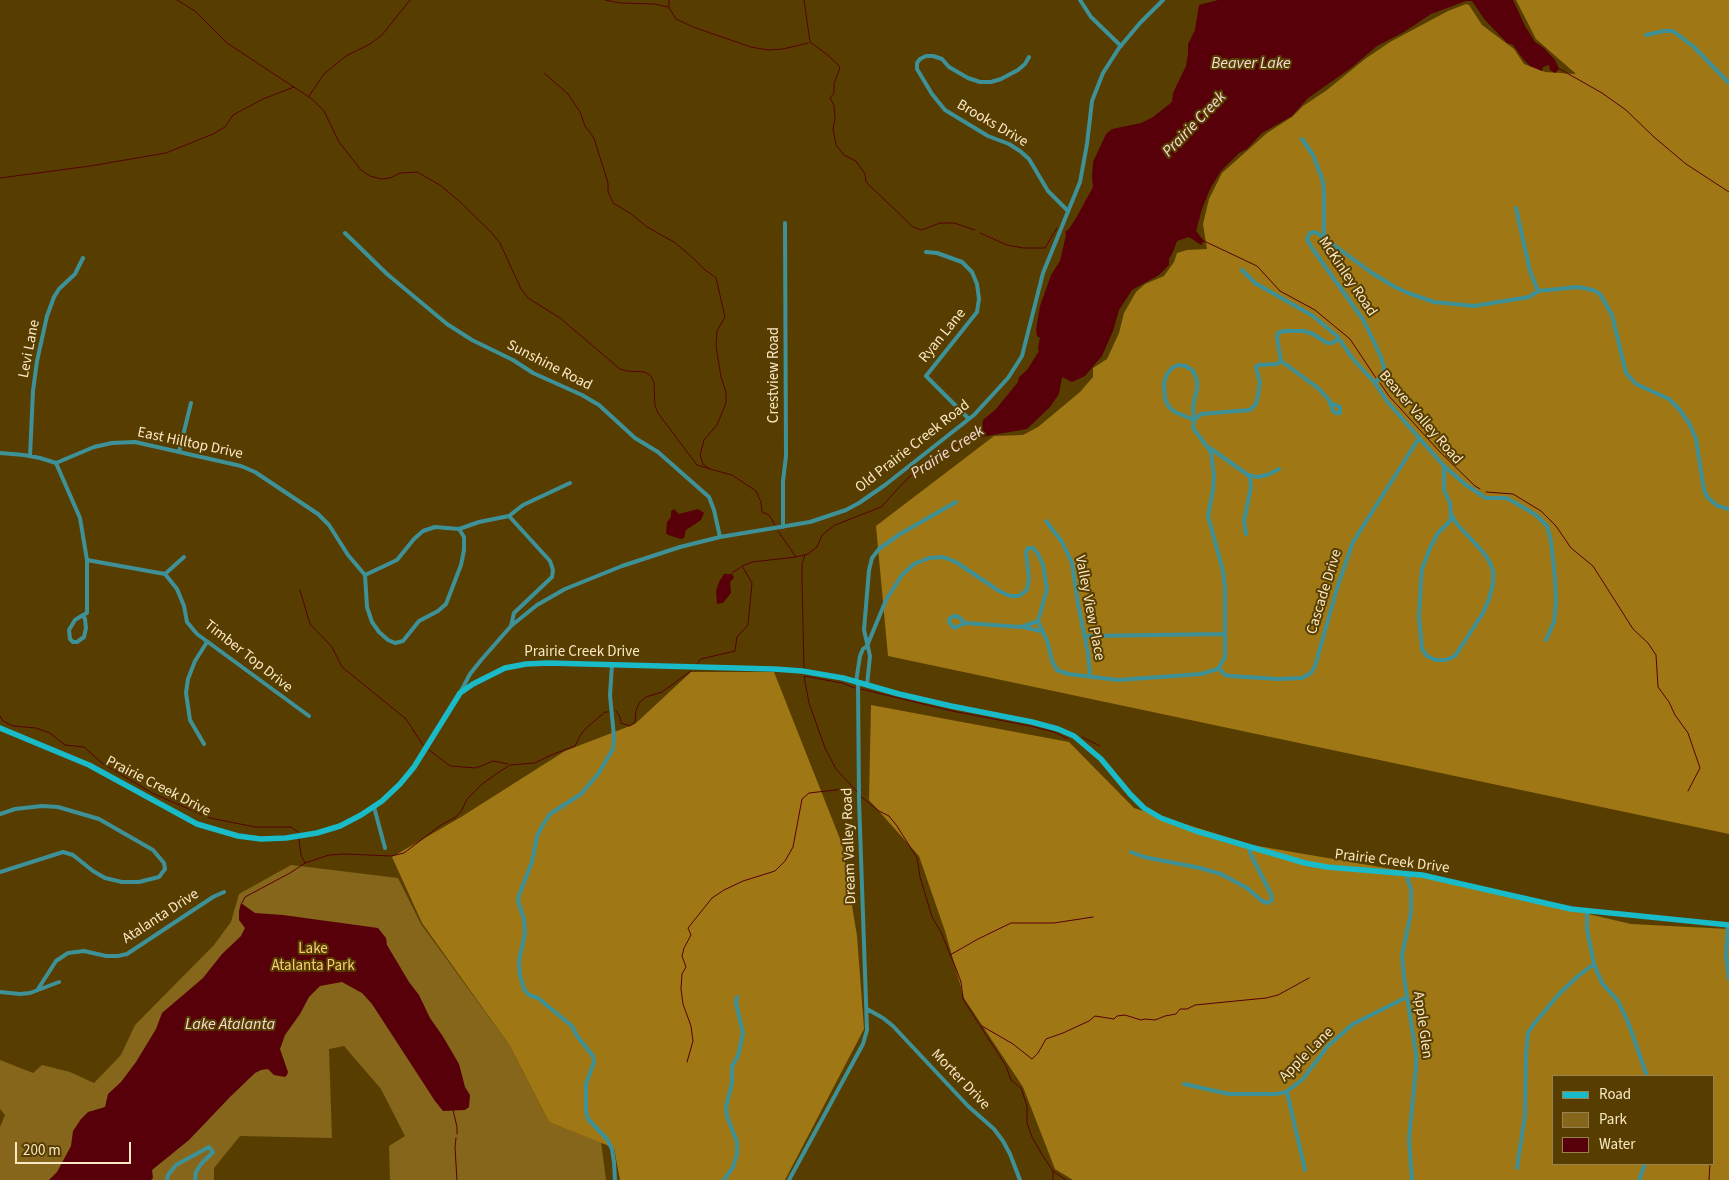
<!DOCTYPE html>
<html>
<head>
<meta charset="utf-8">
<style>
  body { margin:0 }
  #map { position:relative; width:1729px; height:1180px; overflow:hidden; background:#573e00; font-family:"Source Sans 3",sans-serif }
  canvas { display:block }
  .legend { position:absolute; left:1552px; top:1075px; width:162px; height:90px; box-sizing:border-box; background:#573e00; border:1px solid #98824f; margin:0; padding:6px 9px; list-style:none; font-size:15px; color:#fae8c5 }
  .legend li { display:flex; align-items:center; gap:10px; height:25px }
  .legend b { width:25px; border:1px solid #98824f }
  .scale { position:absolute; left:15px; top:1142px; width:116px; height:22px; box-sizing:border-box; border:2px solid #fae8c5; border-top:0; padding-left:6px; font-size:15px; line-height:18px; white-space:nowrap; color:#fae8c5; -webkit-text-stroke:4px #573e00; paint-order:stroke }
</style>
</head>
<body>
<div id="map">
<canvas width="1729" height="1180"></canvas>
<ul class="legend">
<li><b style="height:6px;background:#1abbc8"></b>Road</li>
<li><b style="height:14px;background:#86661a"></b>Park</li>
<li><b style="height:14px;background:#57000a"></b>Water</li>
</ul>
<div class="scale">200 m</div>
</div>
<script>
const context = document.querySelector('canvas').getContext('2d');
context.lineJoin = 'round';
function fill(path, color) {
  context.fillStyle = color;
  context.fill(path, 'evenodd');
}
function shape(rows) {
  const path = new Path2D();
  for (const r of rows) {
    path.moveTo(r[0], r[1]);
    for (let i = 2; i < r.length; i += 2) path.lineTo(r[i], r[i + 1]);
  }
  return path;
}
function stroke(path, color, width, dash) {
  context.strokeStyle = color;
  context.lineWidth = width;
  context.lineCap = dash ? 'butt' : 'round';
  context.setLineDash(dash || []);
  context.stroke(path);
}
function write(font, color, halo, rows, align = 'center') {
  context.font = font + ' "Source Sans 3",sans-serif';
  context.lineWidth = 4;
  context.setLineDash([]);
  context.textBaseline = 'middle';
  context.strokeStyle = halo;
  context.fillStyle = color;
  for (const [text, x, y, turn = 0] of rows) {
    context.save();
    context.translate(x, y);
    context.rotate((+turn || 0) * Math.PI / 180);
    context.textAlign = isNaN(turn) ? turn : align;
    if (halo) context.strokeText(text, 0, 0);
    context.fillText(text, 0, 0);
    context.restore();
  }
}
fill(shape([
  [291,865,398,878,421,924,510,1046,549,1122,601,1142,606,1180,390,1180,389,1146,405,1136,381,1089,344,1046,329,1049,332,1138,240,1136,214,1168,214,1180,0,1180,0,1127,5,1115,0,1109,0,1060,33,1073,42,1065,70,1072,94,1083,121,1055,135,1025,214,945,231,922,239,894]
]), '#86661a');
fill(shape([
  [1516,0,1729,0,1729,834,888,656,876,526,994,436,1023,435,1038,427,1080,392,1093,377,1093,368,1107,359,1119,333,1124,313,1136,292,1145,284,1164,276,1174,262,1177,253,1187,250,1207,249,1203,224,1209,199,1222,173,1267,133,1292,117,1303,106,1327,90,1365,59,1390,42,1448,11,1466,4,1469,5,1482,25,1514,49,1524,64,1545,72,1576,74,1536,39],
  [691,672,774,672,842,844,857,936,864,1029,785,1180,620,1180,614,1148,549,1122,510,1046,422,923,392,857,461,817,565,751,635,724],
  [871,705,1069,742,1134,808,1252,845,1409,872,1631,924,1729,929,1729,1180,1073,1180,1055,1169,1023,1087,964,998,945,931,919,856,869,800],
  [1553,1076,1713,1076,1713,1164,1553,1164]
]), '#9f7714');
fill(shape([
  [1218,0,1513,0,1525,26,1535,42,1544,48,1555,60,1559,69,1555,73,1550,70,1549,65,1543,67,1542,71,1530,66,1523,59,1513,45,1507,43,1485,20,1472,1,1466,1,1431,14,1404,32,1377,46,1351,68,1308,98,1292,116,1262,133,1247,149,1239,153,1221,171,1210,189,1202,209,1196,231,1204,241,1201,245,1189,237,1177,241,1173,252,1169,259,1169,265,1159,275,1132,290,1119,310,1113,331,1102,356,1085,376,1072,382,1062,377,1059,394,1050,407,1027,429,981,437,983,420,996,409,1018,382,1019,377,1027,370,1039,351,1038,348,1040,338,1037,336,1036,330,1040,306,1051,275,1060,261,1066,235,1065,232,1069,229,1076,218,1093,187,1092,178,1093,162,1106,134,1112,129,1141,123,1153,117,1172,102,1173,93,1186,66,1188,54,1188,44,1195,30,1199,5],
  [674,509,679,514,698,509,704,513,701,520,686,530,684,538,681,539,668,535,666,533,667,522,671,517,671,511],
  [724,574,732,574,734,578,730,582,731,593,723,603,717,604,716,591,719,582],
  [241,903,255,913,283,915,378,928,386,938,387,945,409,982,419,995,430,1018,442,1035,459,1064,465,1087,470,1095,469,1107,465,1110,443,1111,435,1101,372,1004,362,993,342,982,320,986,309,997,300,1014,285,1035,280,1049,288,1072,287,1075,285,1077,274,1075,268,1069,261,1070,255,1073,230,1097,189,1140,152,1170,153,1178,151,1180,49,1180,57,1172,71,1146,73,1131,81,1119,88,1112,105,1107,108,1094,121,1082,136,1062,156,1029,162,1013,203,978,222,954,241,936,245,928,239,920,239,911]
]), '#57000a');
stroke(shape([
  [177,0,195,11,227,43,312,99,324,111,339,142,361,170,370,176,381,179,390,178,400,173,417,172,440,185,459,201,491,232,500,243,521,289,528,298,560,318,620,369,627,371,645,372,651,376,654,383,655,406,658,413,697,465,710,469],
  [605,0,620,3,655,4,668,7],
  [669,0,669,8,676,19,693,27,751,47,768,50,783,49,808,43],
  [804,0,810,42,829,56,840,67,834,84,834,93,830,98,834,105,835,119,833,129,836,145,844,155,856,161,865,174,866,182,913,227,922,230,940,223,954,223,975,230],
  [1558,68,1602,93,1626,110,1654,137,1686,164,1729,192],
  [544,73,568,94,580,112,585,126,594,138,608,183,608,191,613,203,630,213,647,227,674,242,693,258,704,269,716,278,725,317,717,331,716,346,721,377,726,392,726,403,717,425,704,440,700,455,703,464,710,469,732,475,756,491,761,502,762,512,769,515,775,525],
  [309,96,324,74,346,56,370,44,382,35,410,0],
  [0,178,90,166,166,153,213,134,225,127,233,115,263,99,294,87],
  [980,233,1007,245,1023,248,1045,248,1057,228],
  [1204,241,1257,266,1280,291,1315,310,1350,339,1376,378],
  [1380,383,1389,396,1439,451,1475,486,1480,489],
  [1486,492,1513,494,1541,511,1556,526,1571,548,1593,566,1633,629,1648,643,1656,655,1658,687,1669,702,1675,715,1688,733,1700,768,1688,791],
  [778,531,796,557],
  [732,573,741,567],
  [300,590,310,624,332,647,342,667,406,719,423,745],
  [697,664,701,659,735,651,737,637,748,625,752,583,742,566,752,562,796,557,808,554,817,547,822,535,835,525,881,507,908,478,982,428],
  [804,668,802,579,802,564,805,555],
  [855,688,842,683,804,676,809,703,825,748,836,769,858,793],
  [861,689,952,711,1030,726,1054,732,1068,739],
  [616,711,620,717,621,723,630,726,635,722,636,711,639,703,646,697,662,692,691,671],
  [0,716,3,721,13,726,36,728,50,733,65,745,84,747,103,764,154,794,210,818,255,827,291,827,298,832],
  [1082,737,1100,746],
  [429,750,450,766,476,768,493,761,508,764],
  [860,796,879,811,889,816,897,826,917,858,920,877,932,917,941,932,957,971,961,982,963,999,1006,1066,1011,1080,1021,1088,1027,1106,1027,1123,1032,1137,1043,1156,1053,1171,1066,1180],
  [299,839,301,855,305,863],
  [242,903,245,897,290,873,305,863,329,855,345,854,391,856,404,853,441,825,456,817,462,810,467,799,482,784,499,772,510,765,535,763,551,755,575,746,580,736,585,729,605,712,609,712],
  [950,955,978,939,1011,923,1054,923,1093,917],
  [982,1026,1013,1044,1032,1059,1038,1053,1046,1039,1063,1033,1089,1021,1095,1016,1114,1019,1117,1016,1125,1015,1141,1020,1145,1019,1155,1020,1165,1016,1176,1014,1180,1009,1187,1009,1195,1005,1266,998,1278,995,1309,978],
  [687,1062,693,1041,691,1026,683,1004,681,989,682,974,686,967,682,956,684,948,691,935,688,928,712,898,724,890,743,881,775,871,785,861,793,847,802,799,809,793,853,788],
  [453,1110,457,1127,457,1134],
  [456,1138,455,1148,457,1180],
  [1053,1180,1053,1171],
  [1709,1180,1710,1164]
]), '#57000a', 1);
stroke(shape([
  [1080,0,1091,17,1121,46],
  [1646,35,1664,31,1673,31,1694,47,1729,83],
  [1029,57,1025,64,1018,70,1001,79,991,82,980,82,968,78,949,67,942,59,933,56,926,56,920,59,917,63,917,69,932,94,945,110,988,136,1009,144,1020,151,1029,159,1048,191,1068,211],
  [1302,139,1313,155,1323,181,1324,194,1324,237],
  [1516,208,1530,271,1538,291],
  [345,233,387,274,447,324,472,340,513,360,533,373,582,395,599,405,635,438,658,452,709,497,714,510,720,537],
  [926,252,937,253,962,262,972,272,977,284,979,299,977,312,926,376,969,419],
  [1242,270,1255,283,1313,316,1337,336,1353,359,1375,383,1386,400,1419,438,1444,466,1466,485,1486,498,1506,498,1514,502,1536,515,1547,526,1551,541,1555,578,1556,602,1554,622,1546,640],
  [1281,361,1318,388,1329,400,1333,411,1336,413,1340,413,1340,407,1331,403],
  [1281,361,1277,337,1278,333,1284,331,1304,331,1313,334,1327,343,1332,343,1339,339],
  [1178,365,1186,366,1193,371,1197,380,1197,389,1193,406,1194,420,1175,412,1169,407,1165,399,1164,382,1167,374,1172,368,1178,365],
  [1375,383,1383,374,1384,367,1381,357,1364,321,1312,248,1307,239,1310,233,1315,232,1320,235,1372,273,1395,287,1408,293,1434,302,1474,306,1529,297,1538,291,1578,287,1593,290,1600,294,1612,315,1626,373,1636,384,1669,399,1679,409,1689,423,1696,439,1704,490,1708,498,1718,506,1729,509],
  [1210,448,1248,475,1250,478,1251,487,1244,521,1246,534],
  [179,452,191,403],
  [0,453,24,455,40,458,56,463,94,447,112,443,135,442,241,466,255,472,318,514,329,525,348,555,365,575],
  [30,456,33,391,37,361,47,316,54,297,59,289,75,274,83,258],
  [56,463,80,518,87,560,87,613,83,615,75,620,69,630,70,639,73,642,77,642,84,637,86,628,85,619,83,615],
  [1444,466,1444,490,1450,503,1451,514],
  [1248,475,1257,477,1267,475,1279,469],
  [1451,514,1457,524,1483,552,1489,561,1493,570,1493,584,1489,599,1483,613,1455,656,1446,660,1436,660,1427,656,1422,649,1419,616,1421,581,1422,569,1430,548,1438,533,1450,521,1451,514],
  [509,516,550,561,553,570,552,577,514,613,511,626],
  [1046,521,1062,542,1072,563,1078,604,1088,653,1090,676],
  [783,527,783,481,786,456,785,223],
  [87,560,165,574,177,589,184,606,187,622,197,634,309,716],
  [165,574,184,557],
  [365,575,397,560,414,539,423,531,435,527,459,529,479,522,509,516,523,505,570,483],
  [365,575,367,607,372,622,379,632,388,640,395,643,403,641,419,621,438,611,446,604,461,565,464,550,464,537,459,529],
  [965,623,954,628,949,622,950,618,954,616,959,617,965,623,1021,627,1038,621],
  [1023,627,1041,631],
  [1085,636,1225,634],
  [612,665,610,695,614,737,613,749,598,774,581,794,550,814,544,823,537,836,532,862,519,895,518,901,524,919,525,933,519,961,520,975,524,989,529,995,538,998,572,1026,577,1036,593,1056,594,1062,586,1084,586,1111,588,1119,607,1139,612,1149,614,1162,615,1180],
  [1219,668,1225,675,1231,676,1278,679,1302,678,1311,673,1315,666,1338,585,1353,542,1419,438],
  [856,682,860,656,863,649,867,646,886,600,902,575,914,564,929,558,943,557,956,562,999,591,1010,596,1019,596,1027,590,1029,578,1026,552,1028,548,1033,548,1038,554,1043,565,1047,589,1038,621,1048,643,1052,661,1057,670,1068,674,1118,680,1201,674,1218,669,1225,657,1225,588,1223,571,1208,516,1213,490,1214,476,1211,452,1193,428,1194,420,1201,414,1250,410,1256,404,1258,395,1260,382,1256,367,1258,365,1277,364,1281,361],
  [867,685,870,656,864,630,869,570,872,558,879,549,900,534,956,502],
  [461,691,470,674,482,659,511,626,537,605,565,589,622,566,680,547,720,537,810,522,846,510,859,503,885,485,974,415,1008,378,1022,356,1043,273,1080,182,1087,144,1092,101,1103,73,1119,48,1140,23,1163,0],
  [204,744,190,720,186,693,188,679,195,661,207,642],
  [374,807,385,848],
  [0,814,15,809,42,806,58,807,99,819,153,850,164,863,165,869,159,877,139,882,122,882,105,878,93,871,73,855,63,852,0,872],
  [1131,852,1144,857,1200,868,1221,874,1247,888,1262,901,1268,903,1272,900,1271,894,1251,855,1249,847],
  [1408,874,1408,881,1411,889,1411,913,1402,955,1404,977,1416,1054,1416,1067,1409,1139,1412,1180],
  [1587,911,1587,929,1594,964,1602,983,1618,1001,1628,1022,1647,1076],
  [1728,925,1726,955,1729,979],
  [38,989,56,961,68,953,84,951,106,956,118,956,127,954,213,897,224,892],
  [0,992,20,994,30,993,59,982],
  [867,1009,883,1018,893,1026,968,1106,994,1129,1003,1141,1010,1154,1020,1180],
  [1184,1084,1229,1094,1276,1094,1286,1092,1302,1080,1328,1046,1353,1024,1407,997],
  [1287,1092,1305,1170],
  [1517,1168,1525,1115,1526,1055,1528,1033,1533,1025,1559,994,1578,976,1594,964],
  [167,1180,168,1175,176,1165,209,1147,213,1152,201,1164,196,1172,195,1180],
  [724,1180,733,1167,737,1154,737,1142,727,1116,726,1107,732,1083,732,1066,738,1056,743,1033,736,1003,737,997],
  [789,1180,863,1044,867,1030,859,800,858,683],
  [1639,1180,1645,1164]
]), '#3f9198', 4);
stroke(shape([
  [0,728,89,765,197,824,238,836,261,839,286,838,317,833,340,826,361,815,382,801,400,784,414,767,460,693,473,684,505,668,526,664,548,663,774,669,802,671,843,678,899,694,951,706,1032,722,1058,729,1074,736,1101,759,1130,794,1144,808,1161,818,1196,831,1305,863,1327,867,1422,875,1571,909,1729,925]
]), '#1abbc8', 5.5);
write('15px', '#fae8c5', '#573e00', [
  ["Brooks Drive",992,124,30],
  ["McKinley Road",1347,277,56],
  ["Ryan Lane",943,336,-51],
  ["Levi Lane",30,349,-79],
  ["Sunshine Road",549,366,27],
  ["Crestview Road",775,375,-90],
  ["Beaver Valley Road",1420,418,49],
  ["East Hilltop Drive",190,444,12],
  ["Old Prairie Creek Road",913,447,-38],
  ["Cascade Drive",1325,592,-73],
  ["Valley View Place",1089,608,79],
  ["Prairie Creek Drive",582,653],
  ["Timber Top Drive",248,657,38],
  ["Prairie Creek Drive",158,787,27],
  ["Dream Valley Road",850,846,-92],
  ["Prairie Creek Drive",1392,862,7],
  ["Atalanta Drive",161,917,-33],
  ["Apple Glen",1422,1025,82],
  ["Apple Lane",1307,1055,-45],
  ["Morter Drive",960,1080,46]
]);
write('15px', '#f9ce76', '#573e00', [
  ["Lake",313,950],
  ["Atalanta Park",313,967]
]);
write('italic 16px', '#f5dbd8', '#573e00', [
  ["Beaver Lake",1251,64],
  ["Prairie Creek",1195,125,-46],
  ["Prairie Creek",948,453,-33],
  ["Lake Atalanta",230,1025]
]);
</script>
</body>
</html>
